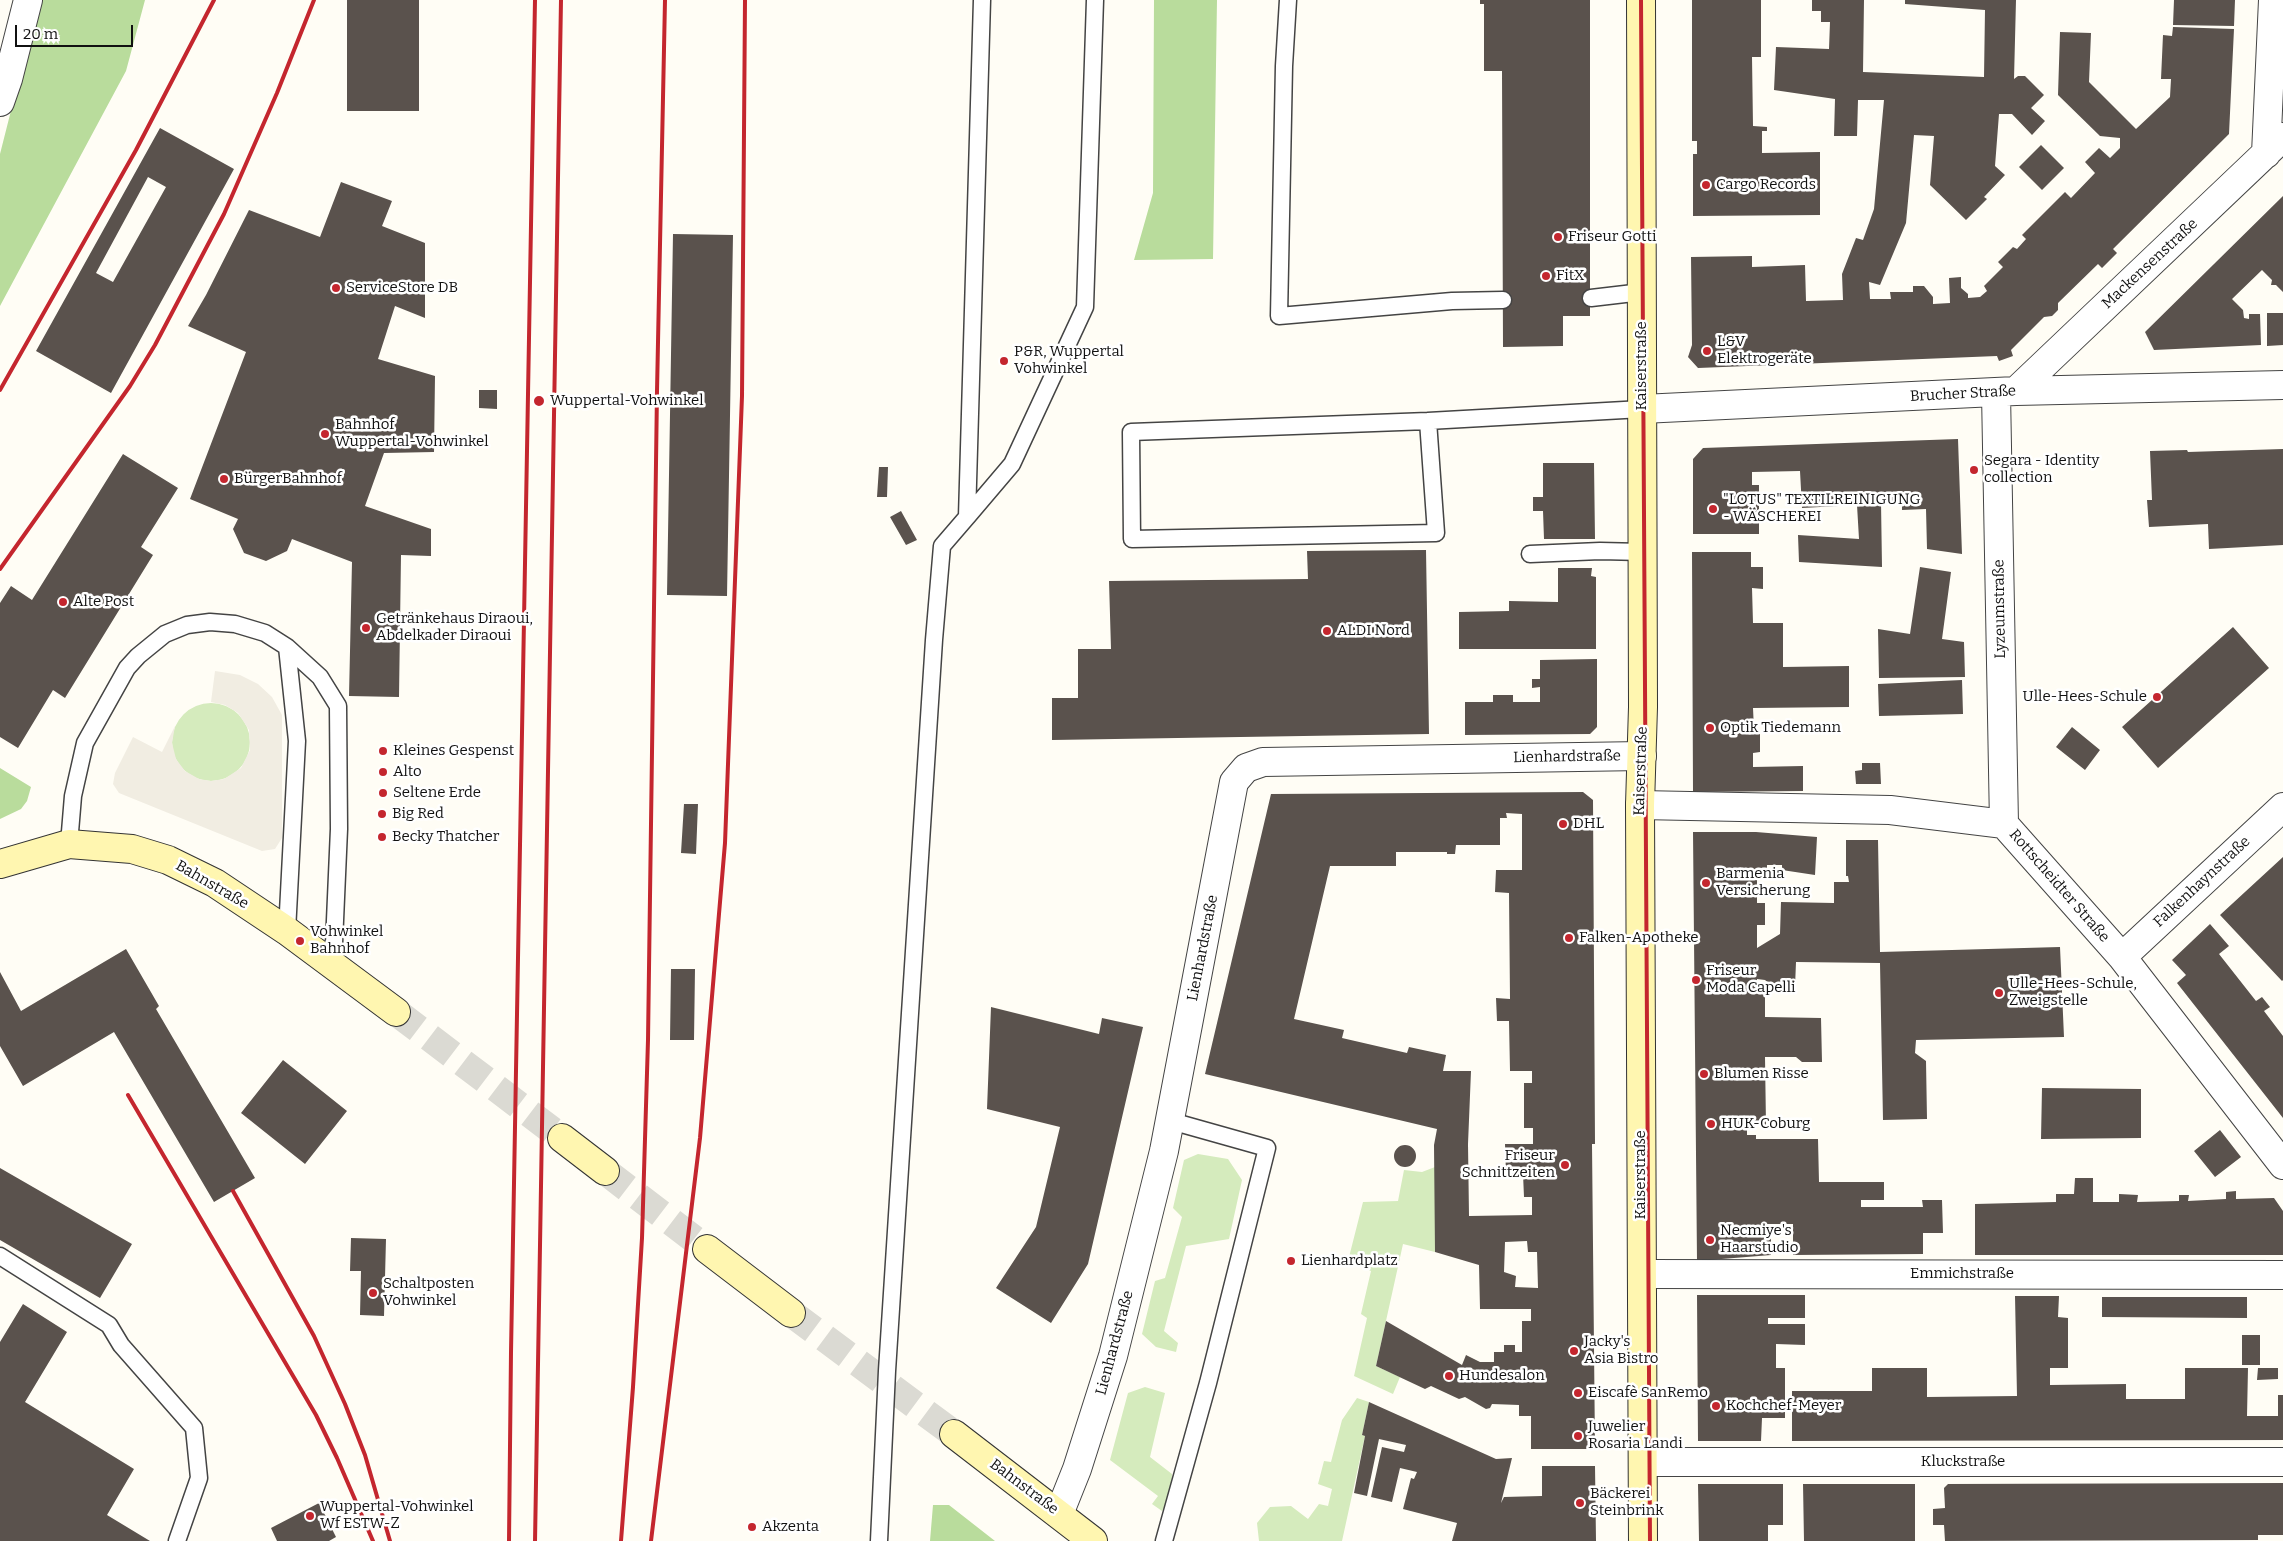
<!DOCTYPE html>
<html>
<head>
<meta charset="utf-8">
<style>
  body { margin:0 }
  #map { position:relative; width:2283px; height:1541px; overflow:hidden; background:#fffdf5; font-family:Bitter,serif }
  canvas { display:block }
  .scale { position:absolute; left:15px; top:25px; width:118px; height:22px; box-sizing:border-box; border:2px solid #111; border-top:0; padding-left:6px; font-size:15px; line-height:18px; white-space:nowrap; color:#111; -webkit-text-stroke:4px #fff; paint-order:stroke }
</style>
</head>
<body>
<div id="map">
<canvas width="2283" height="1541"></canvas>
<div class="scale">20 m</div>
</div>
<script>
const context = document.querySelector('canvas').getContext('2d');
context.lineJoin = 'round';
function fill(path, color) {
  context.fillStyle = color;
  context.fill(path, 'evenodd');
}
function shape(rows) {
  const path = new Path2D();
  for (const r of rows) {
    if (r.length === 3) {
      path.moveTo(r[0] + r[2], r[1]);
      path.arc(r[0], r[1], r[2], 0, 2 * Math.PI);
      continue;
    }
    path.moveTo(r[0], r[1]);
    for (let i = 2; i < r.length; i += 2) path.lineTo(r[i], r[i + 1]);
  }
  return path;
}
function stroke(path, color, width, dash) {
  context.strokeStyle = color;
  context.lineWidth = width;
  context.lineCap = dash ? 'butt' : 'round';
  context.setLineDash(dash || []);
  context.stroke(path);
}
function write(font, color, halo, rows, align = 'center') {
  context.font = font + ' Bitter,serif';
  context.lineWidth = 5;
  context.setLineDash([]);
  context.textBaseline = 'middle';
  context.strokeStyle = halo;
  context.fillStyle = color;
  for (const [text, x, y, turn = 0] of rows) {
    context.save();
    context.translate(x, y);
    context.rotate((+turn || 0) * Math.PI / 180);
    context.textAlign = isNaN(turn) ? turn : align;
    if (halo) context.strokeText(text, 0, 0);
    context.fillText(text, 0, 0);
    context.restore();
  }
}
fill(shape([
  [211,742,39],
  [1198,1154,1228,1159,1242,1180,1229,1239,1186,1246,1164,1331,1178,1343,1176,1352,1156,1347,1142,1334,1155,1281,1165,1278,1182,1217,1173,1208,1184,1160],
  [1435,1167,1435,1252,1403,1244,1376,1366,1400,1377,1393,1394,1354,1376,1367,1318,1361,1314,1371,1271,1348,1261,1363,1202,1398,1201,1404,1170,1422,1172],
  [1145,1387,1165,1393,1150,1457,1172,1474,1171,1498,1162,1511,1152,1504,1158,1496,1110,1460,1128,1393],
  [1357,1398,1369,1402,1362,1435,1365,1436,1342,1541,1259,1541,1257,1523,1270,1507,1291,1506,1308,1519,1319,1504,1328,1506,1332,1489,1318,1484,1324,1461,1331,1462,1342,1420]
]), '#d5ebbd');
fill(shape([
  [39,0,145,0,126,71,0,306,0,154],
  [1154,0,1217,0,1213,259,1134,260,1153,193],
  [0,768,31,787,27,801,21,809,0,819],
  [933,1505,949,1505,995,1541,930,1541]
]), '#b9dc9c');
fill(shape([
  [215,671,240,675,258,684,272,697,282,715,282,838,275,849,262,851,119,793,113,784,115,773,133,737,162,752,175,726,172,743,176,759,185,771,199,779,211,781,224,779,241,768,250,750,249,730,238,713,225,705,211,702]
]), '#f1ede2');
fill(shape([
  [347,0,419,0,419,111,347,111],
  [1480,0,1590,0,1590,316,1563,316,1563,346,1503,347,1502,71,1484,71,1484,4,1480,4],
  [1692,0,1761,0,1761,57,1752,57,1753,126,1767,127,1767,131,1762,131,1762,153,1820,152,1820,215,1693,216,1693,154,1697,154,1697,141,1692,141],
  [1812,0,1864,0,1863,72,1984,77,1985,10,1905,4,1905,0,2016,0,2014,79,2018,76,2025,76,2044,95,2031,108,2045,121,2032,135,2012,114,1999,114,1995,166,2005,175,1984,197,1987,199,1966,220,1930,185,1934,136,1914,135,1906,223,1880,285,1869,282,1870,299,1891,299,1890,292,1913,292,1913,286,1924,286,1933,297,1933,304,1950,303,1949,278,1961,277,1961,288,1968,294,1968,298,1980,297,1987,291,1984,286,2003,267,1998,262,2013,247,2017,249,2026,239,2022,235,2065,192,2071,198,2095,173,2085,162,2099,148,2110,158,2120,148,2120,138,2100,136,2058,95,2060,32,2091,33,2089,82,2136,129,2170,97,2171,79,2161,79,2163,35,2172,36,2173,27,2234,29,2229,134,2113,249,2117,253,2102,268,2098,264,2058,303,2058,310,2052,316,2044,317,2011,350,2013,356,1999,361,1997,356,1698,368,1688,357,1692,345,1691,257,1752,256,1752,267,1805,265,1806,301,1843,300,1842,274,1856,238,1863,240,1874,209,1884,100,1858,100,1857,136,1834,136,1835,99,1774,90,1776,47,1829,49,1830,22,1821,22,1821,11,1812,11],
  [2174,0,2235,0,2234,26,2173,25],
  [160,128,234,169,111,393,36,351],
  [148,177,166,187,113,282,96,273],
  [2041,145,2064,168,2042,190,2019,167],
  [341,182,392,201,382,226,425,243,425,318,395,306,378,359,435,376,434,452,384,453,365,506,431,529,431,556,401,555,399,697,349,696,352,562,292,539,287,551,266,561,244,553,233,529,238,519,190,499,246,352,188,326,206,295,249,210,320,237],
  [2283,196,2283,292,2276,285,2271,285,2272,280,2262,270,2232,299,2243,310,2244,318,2249,319,2249,314,2260,314,2261,345,2154,350,2145,332],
  [673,234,733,235,727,596,667,595],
  [2267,313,2283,313,2283,345,2267,346],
  [479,390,497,390,497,409,479,408],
  [1958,439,1962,554,1927,549,1926,509,1902,510,1902,501,1881,502,1882,567,1799,562,1798,535,1859,539,1857,505,1802,508,1800,471,1752,472,1752,485,1759,485,1759,534,1693,534,1693,459,1703,448],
  [2283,449,2283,545,2209,549,2208,524,2149,527,2147,500,2152,500,2150,451,2187,450,2188,452],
  [123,454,178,488,141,547,153,555,65,698,53,690,18,748,0,737,0,603,11,586,32,600],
  [1543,463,1594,463,1595,539,1544,539,1543,511,1533,511,1533,497,1543,497],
  [879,467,888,467,887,497,877,497],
  [901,511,917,540,906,545,890,517],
  [1426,550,1429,734,1052,740,1052,698,1078,698,1078,649,1111,649,1109,581,1308,579,1307,551],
  [1692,552,1751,552,1751,567,1763,567,1763,589,1752,588,1753,623,1783,623,1783,667,1849,666,1849,707,1753,708,1754,730,1760,730,1760,752,1753,753,1753,767,1803,766,1803,791,1693,792],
  [1920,567,1951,572,1942,639,1964,642,1965,677,1879,678,1878,629,1910,634],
  [1558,568,1592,568,1591,576,1596,577,1596,649,1459,649,1459,612,1509,611,1509,601,1558,602],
  [2233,627,2269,668,2158,768,2122,727],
  [1597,659,1597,727,1590,734,1465,735,1465,702,1493,702,1493,695,1513,695,1513,702,1540,702,1540,687,1532,688,1532,679,1540,679,1540,660],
  [1962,680,1963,714,1879,716,1878,684],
  [2072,727,2100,750,2085,770,2056,747],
  [1862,763,1880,763,1881,784,1856,784,1855,771,1862,770],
  [1583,792,1593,800,1595,1144,1592,1144,1595,1449,1531,1449,1531,1416,1519,1416,1519,1405,1492,1404,1490,1408,1486,1409,1465,1397,1459,1399,1431,1386,1425,1389,1376,1366,1386,1321,1462,1365,1466,1355,1480,1362,1494,1362,1494,1352,1504,1352,1504,1345,1515,1345,1515,1352,1522,1352,1522,1321,1531,1321,1531,1309,1480,1309,1479,1265,1435,1252,1434,1145,1437,1129,1205,1074,1271,794],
  [1506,813,1522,814,1522,870,1496,870,1495,892,1509,893,1510,999,1496,998,1497,1021,1509,1021,1510,1071,1532,1071,1532,1083,1524,1083,1524,1128,1533,1128,1533,1144,1505,1144,1506,1174,1523,1174,1524,1197,1532,1197,1532,1215,1469,1216,1468,1144,1471,1071,1443,1071,1446,1055,1409,1047,1407,1053,1342,1038,1344,1030,1294,1019,1330,866,1396,866,1396,852,1447,852,1447,854,1455,854,1456,845,1500,845,1500,818,1507,818],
  [1527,1241,1528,1252,1537,1252,1538,1288,1515,1287,1516,1276,1504,1272,1505,1242],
  [684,804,698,804,696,854,681,853],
  [1693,832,1756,832,1817,837,1815,875,1782,870,1782,865,1767,865,1767,878,1757,878,1757,903,1765,903,1765,925,1757,925,1757,948,1780,934,1781,902,1834,903,1834,882,1849,882,1848,876,1846,876,1846,840,1878,840,1880,952,2060,947,2064,1037,1916,1040,1915,1053,1926,1061,1927,1119,1883,1120,1880,963,1796,962,1795,987,1771,985,1765,980,1757,979,1757,992,1765,993,1765,1017,1821,1018,1822,1062,1802,1062,1796,1057,1765,1057,1766,1126,1747,1126,1747,1135,1756,1135,1756,1139,1818,1139,1819,1182,1884,1182,1884,1200,1861,1200,1861,1207,1923,1207,1922,1200,1942,1200,1943,1233,1923,1233,1923,1254,1793,1255,1793,1224,1761,1224,1761,1236,1771,1236,1771,1255,1697,1261],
  [2283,857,2283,980,2282,981,2220,915],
  [2210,924,2229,946,2219,954,2256,1001,2262,997,2270,1007,2264,1011,2283,1036,2283,1118,2177,983,2186,975,2172,960],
  [126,949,159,1006,156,1009,255,1178,214,1202,114,1032,23,1086,0,1046,0,972,21,1011],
  [671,969,695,969,694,1040,670,1040],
  [991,1007,1099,1034,1102,1018,1143,1027,1088,1264,1051,1323,996,1288,1036,1227,1060,1127,987,1109],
  [283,1060,347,1111,305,1164,241,1113],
  [2042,1088,2141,1089,2141,1138,2041,1139],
  [2220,1130,2241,1157,2215,1177,2194,1151],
  [1405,1156,11],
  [0,1168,132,1244,100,1298,0,1240],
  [2075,1178,2093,1178,2093,1202,2119,1202,2119,1194,2138,1195,2137,1202,2179,1201,2179,1195,2189,1195,2188,1201,2226,1199,2226,1192,2236,1191,2236,1199,2274,1198,2283,1211,2283,1255,1975,1255,1975,1204,2056,1202,2056,1194,2074,1194],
  [351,1238,386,1239,384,1316,360,1315,361,1271,350,1271],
  [1697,1295,1805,1295,1805,1318,1768,1318,1768,1324,1805,1324,1805,1345,1776,1344,1776,1368,1785,1368,1785,1418,1762,1418,1761,1441,1698,1441],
  [2015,1296,2059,1296,2058,1317,2068,1318,2068,1368,2050,1368,2050,1385,2126,1384,2126,1399,2185,1399,2185,1368,2248,1368,2247,1416,2278,1416,2278,1395,2283,1395,2283,1440,1792,1441,1792,1391,1872,1391,1872,1368,1927,1368,1927,1397,2017,1396],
  [2102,1297,2247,1297,2247,1318,2102,1317],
  [23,1304,67,1332,25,1402,134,1469,107,1515,150,1541,0,1541,0,1342],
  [2242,1335,2260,1335,2260,1365,2242,1365],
  [2258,1368,2278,1368,2278,1379,2257,1380],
  [1369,1402,1496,1459,1512,1458,1501,1503,1504,1497,1542,1496,1542,1466,1595,1466,1596,1541,1452,1541,1457,1523,1403,1509,1411,1478,1414,1479,1417,1472,1400,1468,1392,1502,1371,1497,1382,1447,1404,1452,1406,1445,1379,1439,1367,1496,1354,1493,1365,1436,1362,1435],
  [2283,1483,2283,1535,2258,1535,2258,1540,1945,1541,1944,1525,1933,1525,1933,1509,1945,1508,1944,1488,1948,1484],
  [1698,1484,1783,1484,1783,1525,1768,1525,1768,1541,1699,1541],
  [1803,1484,1915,1484,1915,1541,1804,1541],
  [319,1503,336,1537,329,1541,277,1541,271,1528]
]), '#5a524d');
stroke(shape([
  [396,1012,562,1138],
  [605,1171,707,1249],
  [791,1313,954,1434]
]), '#dbdad3', 28, [28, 14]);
const lane = shape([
  [1288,0,1284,66,1279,316,1452,301,1503,300],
  [1591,298,1642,292],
  [1428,421,1131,432,1132,539,1436,533,1428,421,1642,409],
  [967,517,1012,464,1085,307,1095,0],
  [1530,554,1600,551,1643,552],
  [69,844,73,796,85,743,127,668,138,656,165,634,187,625,210,622,235,624,265,633,287,647,320,677,338,706,339,829,333,966],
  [287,931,297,741,287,647],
  [0,1256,109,1325,121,1345,194,1428,199,1478,177,1541],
  [879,1541,887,1371,934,640,942,546,967,517,982,0],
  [1164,1541,1208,1383,1267,1148,1171,1121]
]);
const street = shape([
  [0,102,8,79,28,0],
  [2266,154,2273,0],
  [2016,391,2283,137],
  [1996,393,2004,824],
  [1642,409,2016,391,2283,385],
  [1640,805,1890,810,2004,824,2122,957,2283,1165],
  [2122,957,2283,807],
  [1642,1274,2283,1275],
  [1643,1462,2283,1462],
  [1059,1514,1077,1469,1113,1356,1164,1151,1234,782,1246,768,1263,762,1642,756]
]);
const secondary = shape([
  [1641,0,1643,707,1640,805,1643,1541],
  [0,864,69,844,132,849,168,860,215,883,287,931,396,1012],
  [562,1138,605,1171],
  [707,1249,791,1313],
  [954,1434,1093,1541]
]);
stroke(lane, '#444', 19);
stroke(street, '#444', 30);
stroke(secondary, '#333', 30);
stroke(lane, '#fff', 16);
stroke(street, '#fff', 28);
stroke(secondary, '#fff6b0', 28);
stroke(shape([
  [1641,0,1650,1541],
  [0,390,136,150,214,0],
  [0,569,130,386,155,345,224,214,277,93,314,0],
  [128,1095,316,1415,337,1458,373,1541],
  [233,1191,314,1336,345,1404,365,1455,390,1541],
  [509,1541,511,1352,535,0],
  [535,1541,561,0],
  [621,1541,633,1387,642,1238,648,1040,657,391,665,0],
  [651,1541,700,1138,725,843,742,396,745,0]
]), '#c4262e', 4);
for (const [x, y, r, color] of [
  [1706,185,5,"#c4262e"],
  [1558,237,5,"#c4262e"],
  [1546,276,5,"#c4262e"],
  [336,288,5,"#c4262e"],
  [1707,351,5,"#c4262e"],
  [1004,361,5,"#c4262e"],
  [539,401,6,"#c4262e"],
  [325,434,5,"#c4262e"],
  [1974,470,5,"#c4262e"],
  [224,479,5,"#c4262e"],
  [1713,509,5,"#c4262e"],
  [63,602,5,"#c4262e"],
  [366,628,5,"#c4262e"],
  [1327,631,5,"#c4262e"],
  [2157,697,5,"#c4262e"],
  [1710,728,5,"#c4262e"],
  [383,751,5,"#c4262e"],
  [383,772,5,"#c4262e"],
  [383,793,5,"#c4262e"],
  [382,814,5,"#c4262e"],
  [1563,824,5,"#c4262e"],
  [382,837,5,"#c4262e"],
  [1706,883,5,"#c4262e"],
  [1569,938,5,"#c4262e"],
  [300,941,5,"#c4262e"],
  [1696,980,5,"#c4262e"],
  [1999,993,5,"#c4262e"],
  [1704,1074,5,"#c4262e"],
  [1711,1124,5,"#c4262e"],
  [1565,1165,5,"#c4262e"],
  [1710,1240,5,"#c4262e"],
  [1291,1261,5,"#c4262e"],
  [373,1293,5,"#c4262e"],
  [1574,1351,5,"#c4262e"],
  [1449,1376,5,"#c4262e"],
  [1578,1393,5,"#c4262e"],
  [1716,1406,5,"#c4262e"],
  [1578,1436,5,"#c4262e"],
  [1580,1503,5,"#c4262e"],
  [310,1516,5,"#c4262e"],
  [752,1527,5,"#c4262e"]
]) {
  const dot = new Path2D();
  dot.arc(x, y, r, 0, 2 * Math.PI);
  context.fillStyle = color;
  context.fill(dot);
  stroke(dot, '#fff', 2);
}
write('15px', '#111', '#fff', [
  ["Cargo Records",1716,185],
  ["Friseur Gotti",1568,237],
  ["FitX",1556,276],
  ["ServiceStore DB",346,288],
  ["L&V",1717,342],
  ["Elektrogeräte",1717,359],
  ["P&R, Wuppertal",1014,352],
  ["Vohwinkel",1014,369],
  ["Wuppertal-Vohwinkel",550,401],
  ["Bahnhof",335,425],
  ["Wuppertal-Vohwinkel",335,442],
  ["Segara - Identity",1984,461],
  ["collection",1984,478],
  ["BürgerBahnhof",234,479],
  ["\"LOTUS\" TEXTILREINIGUNG",1723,500],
  ["- WÄSCHEREI",1723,517],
  ["Alte Post",73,602],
  ["Getränkehaus Diraoui,",376,619],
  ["Abdelkader Diraoui",376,636],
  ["ALDI Nord",1337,631],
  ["Ulle-Hees-Schule",2147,697,"right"],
  ["Optik Tiedemann",1720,728],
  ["Kleines Gespenst",393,751],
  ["Alto",393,772],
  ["Seltene Erde",393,793],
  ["Big Red",392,814],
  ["DHL",1573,824],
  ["Becky Thatcher",392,837],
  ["Barmenia",1716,874],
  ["Versicherung",1716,891],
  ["Vohwinkel",310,932],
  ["Bahnhof",310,949],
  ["Falken-Apotheke",1579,938],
  ["Friseur",1706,971],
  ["Moda Capelli",1706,988],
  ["Ulle-Hees-Schule,",2009,984],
  ["Zweigstelle",2009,1001],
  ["Blumen Risse",1714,1074],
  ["HUK-Coburg",1721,1124],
  ["Friseur",1555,1156,"right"],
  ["Schnittzeiten",1555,1173,"right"],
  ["Necmiye's",1720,1231],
  ["Haarstudio",1720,1248],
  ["Lienhardplatz",1301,1261],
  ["Schaltposten",383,1284],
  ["Vohwinkel",383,1301],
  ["Jacky's",1584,1342],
  ["Asia Bistro",1584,1359],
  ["Hundesalon",1459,1376],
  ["Eiscafè SanRemo",1588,1393],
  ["Kochchef-Meyer",1726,1406],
  ["Juwelier",1588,1427],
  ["Rosaria Landi",1588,1444],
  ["Bäckerei",1590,1494],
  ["Steinbrink",1590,1511],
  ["Wuppertal-Vohwinkel",320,1507],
  ["Wf ESTW-Z",320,1524],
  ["Akzenta",762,1527]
], 'left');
write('15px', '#111', '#fff', [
  ["Mackensenstraße",2150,264,-43],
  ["Kaiserstraße",1642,366,-90],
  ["Brucher Straße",1963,394,-3],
  ["Lyzeumstraße",2000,609,-91],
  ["Lienhardstraße",1567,757,-1],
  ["Kaiserstraße",1641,771,-88],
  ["Falkenhaynstraße",2202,882,-43],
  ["Bahnstraße",212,885,30],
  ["Rottscheidter Straße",2059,886,49],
  ["Lienhardstraße",1203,948,-79],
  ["Kaiserstraße",1641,1175,-90],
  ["Emmichstraße",1962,1274],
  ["Lienhardstraße",1115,1343,-75],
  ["Kluckstraße",1963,1462],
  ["Bahnstraße",1024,1487,37]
]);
</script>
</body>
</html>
